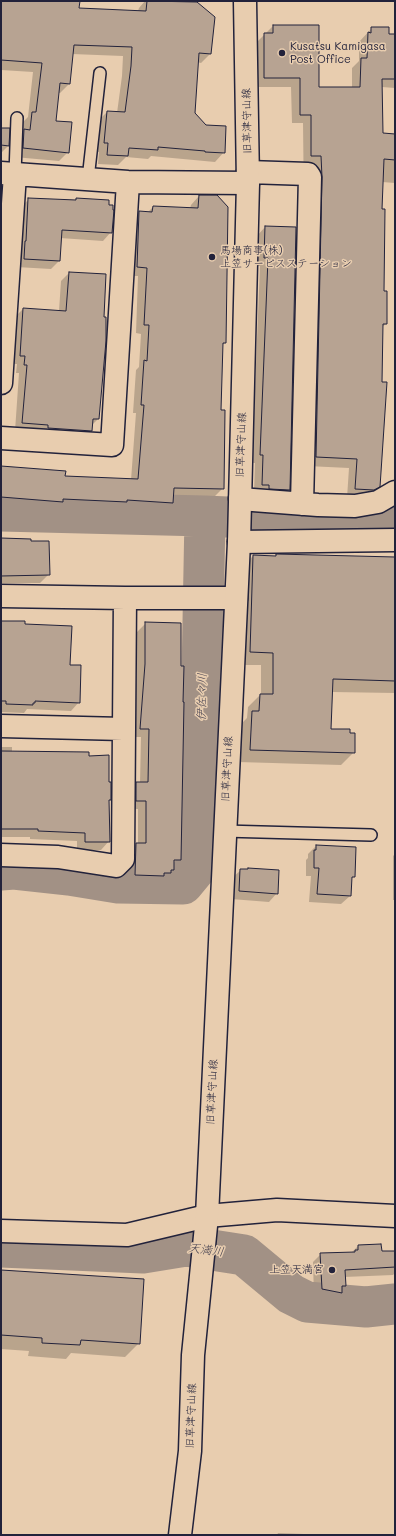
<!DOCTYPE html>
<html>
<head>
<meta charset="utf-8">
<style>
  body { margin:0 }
  #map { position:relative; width:396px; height:1536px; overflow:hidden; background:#e8cdaf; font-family:Mali,sans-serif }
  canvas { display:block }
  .frame { position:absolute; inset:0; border:2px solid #22223b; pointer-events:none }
</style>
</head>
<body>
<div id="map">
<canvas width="396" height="1536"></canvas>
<div class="frame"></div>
</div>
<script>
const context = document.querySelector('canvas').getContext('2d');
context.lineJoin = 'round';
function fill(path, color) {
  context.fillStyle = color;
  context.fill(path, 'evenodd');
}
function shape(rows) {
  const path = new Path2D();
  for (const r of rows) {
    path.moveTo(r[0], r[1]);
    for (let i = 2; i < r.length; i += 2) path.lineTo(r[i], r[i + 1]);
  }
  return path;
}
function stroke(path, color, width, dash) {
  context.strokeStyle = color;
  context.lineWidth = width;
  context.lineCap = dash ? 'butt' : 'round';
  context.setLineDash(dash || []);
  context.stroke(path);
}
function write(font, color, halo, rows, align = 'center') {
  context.font = font + ' Mali,"Klee One",sans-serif';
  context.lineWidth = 3;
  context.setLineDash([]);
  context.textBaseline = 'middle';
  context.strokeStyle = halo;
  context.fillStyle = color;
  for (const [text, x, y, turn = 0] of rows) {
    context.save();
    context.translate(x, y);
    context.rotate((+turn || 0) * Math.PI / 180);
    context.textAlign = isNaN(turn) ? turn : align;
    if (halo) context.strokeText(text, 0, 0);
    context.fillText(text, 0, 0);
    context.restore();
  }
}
fill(shape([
  [1,1,79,1,78,9,138,11,139,8,145,1,175,1,197,3,210,54,201,63,197,62,194,114,224,152,215,162,151,156,148,159,126,157,118,165,98,164,99,152,95,152,98,121,107,112,117,113,122,76,123,56,72,54,69,84,60,93,58,93,55,122,68,152,59,161,14,157,22,133,23,122,28,117,33,72,1,70],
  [273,26,318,88,352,88,352,68,359,61,359,42,372,28,388,35,395,35,395,88,382,87,382,134,395,135,395,183,382,182,383,292,386,324,382,327,379,486,369,495,347,498,349,468,307,466,303,123,292,123,291,87,255,87,256,43],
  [1,129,8,146,1,153],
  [199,196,225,343,222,345,220,411,223,488,214,497,172,497,172,503,163,511,119,508,117,510,56,507,54,510,1,506,1,467,64,477,131,480,136,413,133,413,136,370,139,367,141,334,136,333,138,276,128,276,130,221,139,212,147,213,153,207,190,209,191,205],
  [29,199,74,201,76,199,111,232,103,241,60,238,59,261,51,269,16,267,20,208],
  [265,227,295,228,289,490,281,498,254,493,255,463,252,463,260,266,256,266,257,236],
  [69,273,98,419,92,425,91,431,83,439,15,431,19,373,16,373,17,364,12,364,15,317,23,309,59,311,61,281],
  [1,538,49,574,40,583,1,583],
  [276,555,395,558,395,693,332,692,330,730,354,752,341,765,238,762,240,725,247,718,248,707,261,694,261,665,238,665,241,568,253,556,275,557],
  [1,622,24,625,69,666,79,702,71,711,27,709,24,713,1,712],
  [146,623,180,860,173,866,173,869,162,881,158,881,155,884,127,883,128,852,136,844,138,844,138,809,128,809,128,792,136,783,140,783,141,737,132,737,137,673,137,632],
  [1,747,12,747,12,752,88,757,108,783,110,800,108,801,109,841,101,850,77,850,77,841,30,839,30,837,1,837],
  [316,846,354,876,351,879,350,896,341,904,309,902,311,876,306,876,306,860,308,858,308,854],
  [395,854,395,900,393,900,393,856],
  [241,870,277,893,269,902,231,899,232,878],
  [380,1245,381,1252,395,1252,395,1273,393,1275,344,1277,345,1286,341,1290,341,1292,333,1301,314,1297,313,1262,321,1254,351,1253,358,1246],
  [1,1271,139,1343,125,1357,71,1353,66,1359,28,1356,29,1351,1,1349],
  [278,1533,329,1535,277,1535]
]), '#0003');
stroke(shape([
  [1,511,205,516],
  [1,870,14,869,69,875,118,883,183,884,197,867,199,835,205,516,337,522,367,520,395,508],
  [1,1247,143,1253,186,1246,244,1255,291,1294,307,1302,366,1307,395,1304]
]), '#a29185', 41);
const building = shape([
  [1,1,80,1,79,8,146,11,147,1,197,2,215,17,211,54,199,53,195,113,206,125,226,126,225,153,205,152,205,151,158,147,158,150,129,148,128,156,107,155,108,143,104,143,107,111,125,112,131,66,132,47,74,45,70,84,60,83,56,121,72,122,69,153,23,148,24,129,30,130,32,112,36,112,42,63,1,60,1,1],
  [273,25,319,25,319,87,360,87,361,58,367,58,368,32,371,33,371,27,389,27,389,34,395,34,395,79,382,79,383,133,395,134,395,160,384,159,382,209,385,209,384,291,387,291,387,324,383,324,382,382,387,382,380,487,374,490,355,489,357,459,316,457,322,177,321,156,311,156,311,115,300,115,300,78,264,78,264,33,273,33,273,25],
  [1,128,10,128,9,146,1,145,1,128],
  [199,195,217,195,228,207,226,343,223,343,221,410,225,410,224,489,174,488,173,503,127,500,127,502,63,499,63,502,1,497,1,466,66,471,65,476,138,479,144,405,141,405,144,360,147,361,149,325,144,325,147,268,137,267,139,211,152,212,153,206,198,208,199,195],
  [28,198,76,200,76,198,109,200,109,205,113,205,113,210,114,210,112,233,62,230,60,261,24,259,25,241,26,241,28,198],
  [265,226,296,227,290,490,269,489,269,485,262,485,263,455,260,455,268,258,264,258,265,226],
  [69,272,106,274,104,317,106,317,106,341,99,419,93,419,92,431,48,428,48,425,22,423,27,365,24,365,25,356,20,356,23,308,66,311,69,272],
  [1,538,31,539,31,541,49,541,50,575,1,576,1,538],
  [276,554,395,557,395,681,333,679,331,729,350,729,350,733,355,733,355,753,250,750,252,711,259,711,260,694,273,694,273,653,250,652,253,555,276,556,276,554],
  [1,621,25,621,25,624,72,626,70,665,81,665,80,703,35,701,35,703,33,703,33,705,6,704,6,701,1,701,1,621],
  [145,622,181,623,181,666,184,666,183,702,184,702,181,860,174,860,174,870,171,870,171,873,164,873,164,876,135,875,136,843,146,843,146,801,136,801,136,782,148,782,149,729,140,729,145,664,145,622],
  [1,751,89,752,89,756,109,755,109,782,111,782,111,800,109,800,110,842,85,842,85,833,38,831,38,829,1,829,1,751],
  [316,845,356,847,355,877,352,877,351,896,317,894,319,868,314,868,314,850,316,850,316,845],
  [248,868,279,870,278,894,239,891,240,869,248,869,248,868],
  [381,1244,382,1251,395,1251,395,1267,345,1270,346,1286,342,1286,342,1293,322,1289,320,1253,355,1252,355,1250,358,1250,358,1245,381,1244],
  [1,1270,144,1279,140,1344,81,1340,80,1345,42,1343,42,1338,1,1335,1,1270]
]);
fill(building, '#b7a392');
stroke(building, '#22223b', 1);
const service = shape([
  [15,174,17,118],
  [88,179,100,73],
  [224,831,371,835]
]);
const minor = shape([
  [248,172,308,174,310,177,302,504],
  [1,173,128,182,248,183],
  [1,383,15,174],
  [1,438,112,445,128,182],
  [240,499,318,505,355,506,378,502,395,492],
  [239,542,395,540],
  [1,596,125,598,236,598],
  [1,726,123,729],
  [1,855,58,857,116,866,123,859,125,598],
  [1,1231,127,1235,207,1216,277,1210,395,1216]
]);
const tertiary = shape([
  [180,1535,190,1451,193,1355,207,1216,239,542,248,183,245,1]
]);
stroke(service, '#22223b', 14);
stroke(minor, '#22223b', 25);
stroke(tertiary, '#22223b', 25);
stroke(service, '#e8cdaf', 11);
stroke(minor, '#e8cdaf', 22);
stroke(tertiary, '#e8cdaf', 22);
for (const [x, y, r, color] of [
  [282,53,4,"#22223b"],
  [212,257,4,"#22223b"],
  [332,1270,4,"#22223b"]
]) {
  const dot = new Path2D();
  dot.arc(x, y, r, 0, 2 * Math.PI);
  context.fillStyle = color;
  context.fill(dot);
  stroke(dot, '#e8cdaf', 1.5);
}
write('11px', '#22223b', '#e8cdaf', [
  ["Kusatsu Kamigasa",290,47],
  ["Post Office",290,60],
  ["馬場商事(株)",220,251],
  ["上笠サービスステーション",220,264],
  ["上笠天満宮",324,1270,"right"]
], 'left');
write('11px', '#22223b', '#e8cdaf', [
  ["旧草津守山線",247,121,-91],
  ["旧草津守山線",241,445,-88],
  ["旧草津守山線",227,769,-87],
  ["旧草津守山線",212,1092,-87],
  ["旧草津守山線",191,1416,-88]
]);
write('italic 12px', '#423e4e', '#e8cdaf', [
  ["伊佐々川",202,697,-89],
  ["天満川",206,1250,7]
]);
</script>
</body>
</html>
